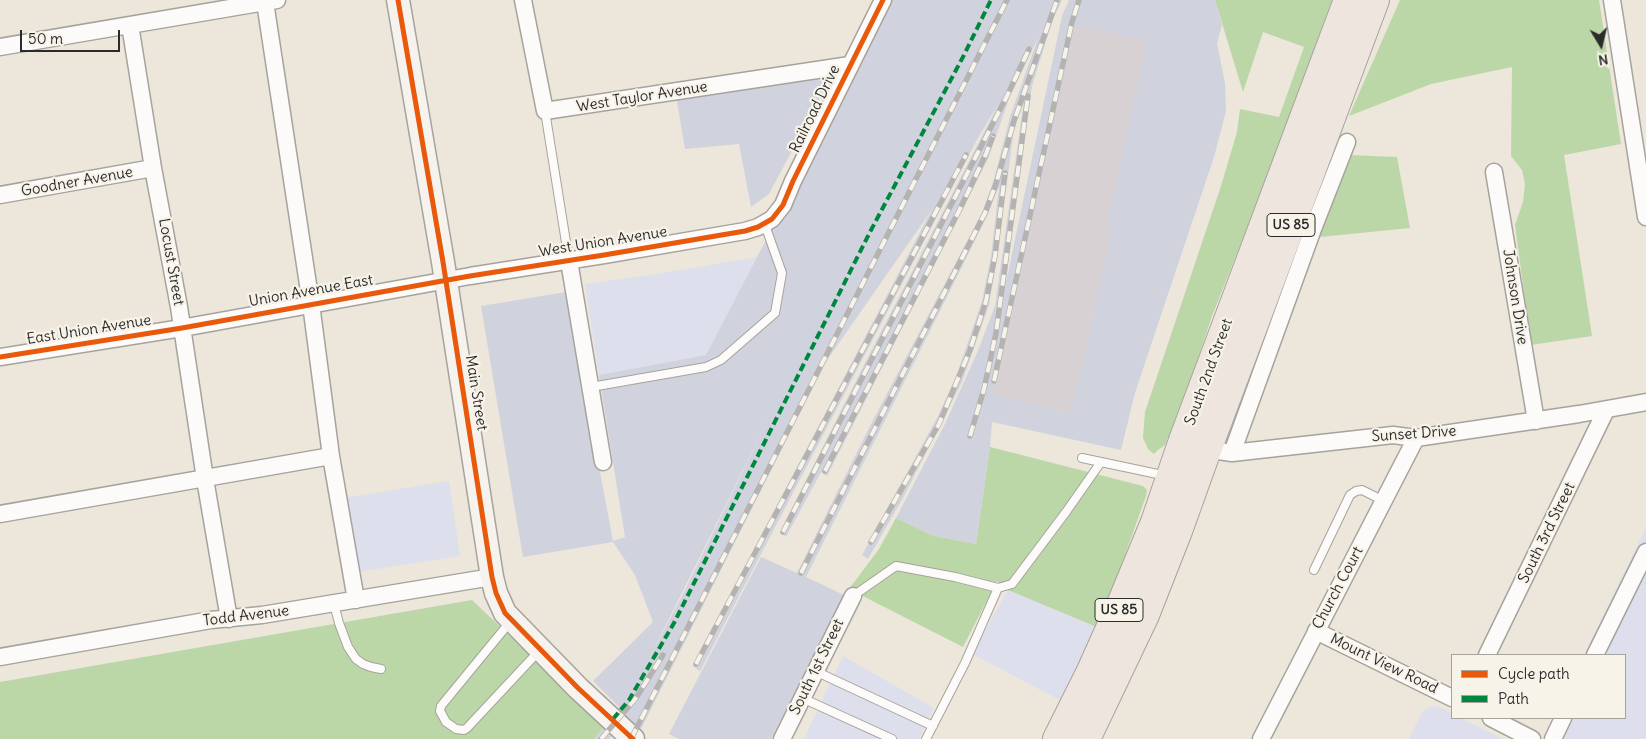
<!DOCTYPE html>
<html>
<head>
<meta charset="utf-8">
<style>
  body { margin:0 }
  #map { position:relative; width:1646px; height:739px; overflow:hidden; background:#ece6db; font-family:Delius,sans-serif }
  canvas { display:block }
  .legend { position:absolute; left:1451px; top:654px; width:175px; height:65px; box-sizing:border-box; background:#f7f3e8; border:1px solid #a5a39c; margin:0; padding:6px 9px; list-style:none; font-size:15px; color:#2b2b2b }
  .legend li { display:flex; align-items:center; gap:10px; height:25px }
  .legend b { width:25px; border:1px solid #a5a39c }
  .north { position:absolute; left:1576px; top:20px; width:50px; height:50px; -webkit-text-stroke:4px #f7f3e8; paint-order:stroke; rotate:171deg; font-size:14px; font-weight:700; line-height:20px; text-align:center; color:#2b2b2b }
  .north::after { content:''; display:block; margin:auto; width:18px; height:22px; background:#2b2b2b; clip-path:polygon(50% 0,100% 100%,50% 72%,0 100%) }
  .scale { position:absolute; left:20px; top:30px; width:100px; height:22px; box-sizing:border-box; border:2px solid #2b2b2b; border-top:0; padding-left:6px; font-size:15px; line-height:18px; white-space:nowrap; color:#2b2b2b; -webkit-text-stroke:4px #f7f3e8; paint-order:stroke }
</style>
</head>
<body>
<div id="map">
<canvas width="1646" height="739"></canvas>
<ul class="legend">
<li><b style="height:6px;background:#e8590c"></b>Cycle path</li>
<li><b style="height:6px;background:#00873e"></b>Path</li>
</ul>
<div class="north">N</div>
<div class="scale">50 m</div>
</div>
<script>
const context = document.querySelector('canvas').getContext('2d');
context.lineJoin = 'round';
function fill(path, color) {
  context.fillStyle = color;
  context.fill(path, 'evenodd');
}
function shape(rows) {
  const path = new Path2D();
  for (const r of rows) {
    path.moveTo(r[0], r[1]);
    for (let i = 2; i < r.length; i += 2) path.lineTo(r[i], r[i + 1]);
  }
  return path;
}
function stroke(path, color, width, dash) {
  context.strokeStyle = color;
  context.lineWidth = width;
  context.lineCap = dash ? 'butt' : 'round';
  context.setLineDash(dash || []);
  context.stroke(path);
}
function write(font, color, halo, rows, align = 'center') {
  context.font = font + ' Delius,sans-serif';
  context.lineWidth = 4.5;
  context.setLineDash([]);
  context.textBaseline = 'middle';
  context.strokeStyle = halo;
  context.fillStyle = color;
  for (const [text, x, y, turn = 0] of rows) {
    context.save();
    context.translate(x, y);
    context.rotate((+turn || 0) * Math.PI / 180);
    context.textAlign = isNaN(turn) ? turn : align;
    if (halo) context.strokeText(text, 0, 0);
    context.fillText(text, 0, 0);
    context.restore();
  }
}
fill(shape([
  [757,257,706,355,599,375,585,284,656,274],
  [449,481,460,556,357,572,344,498],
  [1646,528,1646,739,1543,739,1554,718,1625,718,1625,655,1584,655],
  [1008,590,1099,628,1062,701,972,654],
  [843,656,934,708,919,739,804,739],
  [1431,706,1440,707,1452,713,1452,718,1461,718,1503,739,1409,739,1422,712]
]), '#dddfec');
fill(shape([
  [891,0,1062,0,1053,19,1032,86,1006,280,1008,273,1062,16,1069,0,1215,0,1222,25,1217,43,1225,83,1226,111,1214,157,1135,393,1121,450,992,422,990,447,976,544,934,536,896,518,945,424,977,353,995,306,1024,100,1015,121,997,258,989,305,962,382,904,496,868,559,862,555,937,418,956,377,982,301,991,256,999,186,988,214,934,323,806,577,844,595,771,739,679,739,669,734,761,557,797,573,870,426,983,211,994,179,1010,117,1038,38,1010,96,988,159,827,476,821,472,786,537,780,532,867,359,999,103,979,136,700,671,693,666,931,211,825,363,636,739,614,739,612,736,609,739,594,739,620,708,593,681,653,622,635,575,613,542,523,557,481,306,566,292,613,541,625,537,599,375,706,355],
  [771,414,682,596,649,659],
  [833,73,769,194,751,207,739,144,685,149,676,96]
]), '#d0d3dd');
fill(shape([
  [1215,0,1332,0,1267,178,1212,316,1172,437,1168,437,1165,445,1158,450,1154,454,1148,449,1143,438,1145,412,1221,186,1237,132,1240,109,1279,117,1304,47,1263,32,1243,92],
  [1400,0,1599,0,1621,144,1564,155,1592,336,1531,345,1515,225,1523,202,1525,184,1522,170,1511,156,1512,67,1431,84,1349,116],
  [1348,155,1397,157,1410,228,1320,237],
  [990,447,1143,486,1147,490,1146,496,1099,628,1008,590,997,581,963,647,849,589,879,549,896,518,934,536,976,544],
  [472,600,605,726,594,739,0,739,0,682]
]), '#bcd7a7');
fill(shape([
  [1075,25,1147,41,1106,229,1112,231,1071,413,992,395,1034,213]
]), '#d8d1d4');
const lane = shape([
  [545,111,569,261],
  [591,387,706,367,721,360,775,313,782,273,765,225],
  [1082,458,1167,476],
  [1314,570,1350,495,1356,491,1362,490,1384,501],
  [853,596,896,566,955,577,998,588,1012,584,1066,512,1101,462],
  [334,604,339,623,348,647,356,659,363,664,371,667,381,669],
  [510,622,441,706,440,711,446,722,456,729,464,730,467,728,539,651],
  [815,671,933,726],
  [802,698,892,739],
  [926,739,965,663,998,588]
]);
const street = shape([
  [523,0,545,111,850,65],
  [1612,0,1646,217],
  [265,2,311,304,331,456,356,600],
  [130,25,153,168,179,307,205,479,229,619],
  [0,47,277,0],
  [1494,172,1536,421],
  [0,195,153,168],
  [569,261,603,462],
  [0,357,182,328,470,276,604,255,745,231,758,227,772,219,783,205,793,181,883,0],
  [1199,448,1232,453,1393,435,1416,438,1579,414,1646,402],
  [1232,453,1313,229,1347,142],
  [0,514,331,456],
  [1316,631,1452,698],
  [1487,655,1606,410],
  [1595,655,1646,552],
  [0,657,211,620,262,615,492,577],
  [1491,718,1532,739],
  [782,739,853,596],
  [1261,739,1416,438],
  [1553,739,1563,718]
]);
const secondary = shape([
  [398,0,443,262,492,577,496,593,505,613,578,688,633,739]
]);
const highway = shape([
  [1057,739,1091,671,1121,604,1155,522,1182,443,1348,0],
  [1086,739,1145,615,1178,531,1207,450,1375,0]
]);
stroke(lane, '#a6a39d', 10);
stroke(street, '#a6a39d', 19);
stroke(secondary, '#a6a39d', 25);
stroke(highway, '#a6a39d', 30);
stroke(lane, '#fcfbfa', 8);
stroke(street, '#fcfbfa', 16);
stroke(secondary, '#f6f3ef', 22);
stroke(highway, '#eee6de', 28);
const rail = shape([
  [994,381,1072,22,1079,0],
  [970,436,984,389,996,333,1028,96],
  [825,471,959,211,986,154,993,136],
  [783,532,1008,94,1029,49],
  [871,542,939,424,970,350,986,301,995,256,1005,173],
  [801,573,985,213,996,184,1014,121,1057,0],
  [696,664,966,155],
  [601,739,636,698,663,655],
  [631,739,1007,0]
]);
stroke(rail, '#b4b3b1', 5.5);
stroke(rail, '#f7f3e8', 4, [11]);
stroke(shape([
  [613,719,629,700,674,623,870,232,964,55,991,0]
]), '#00873e', 4, [8, 4]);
stroke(shape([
  [398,0,443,262,492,577,496,593,505,613,578,688,633,739],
  [0,357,182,328,470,276,604,255,745,231,758,227,772,219,783,205,793,181,883,0]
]), '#e8590c', 5);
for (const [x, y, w] of [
  [1291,225,48],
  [1119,610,48]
]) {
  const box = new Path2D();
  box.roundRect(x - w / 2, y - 11.5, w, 23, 4);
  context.fillStyle = '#f7f3e8';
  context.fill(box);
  stroke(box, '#2b2b2b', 1);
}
write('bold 14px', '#2b2b2b', null, [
  ["US 85",1291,225],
  ["US 85",1119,610]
]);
write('15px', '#2b2b2b', '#f7f3e8', [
  ["West Taylor Avenue",642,97,-9],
  ["Railroad Drive",815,109,-64],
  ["Goodner Avenue",77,182,-10],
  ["West Union Avenue",603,242,-9],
  ["Locust Street",171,262,80],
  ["Union Avenue East",311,291,-10],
  ["Johnson Drive",1515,297,81],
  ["East Union Avenue",89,330,-9],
  ["South 2nd Street",1209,372,-70],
  ["Main Street",476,393,81],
  ["Sunset Drive",1414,434,-4],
  ["South 3rd Street",1547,533,-64],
  ["Church Court",1338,588,-62],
  ["Todd Avenue",246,616,-7],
  ["Mount View Road",1384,664,26],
  ["South 1st Street",817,667,-64]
]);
</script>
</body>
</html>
